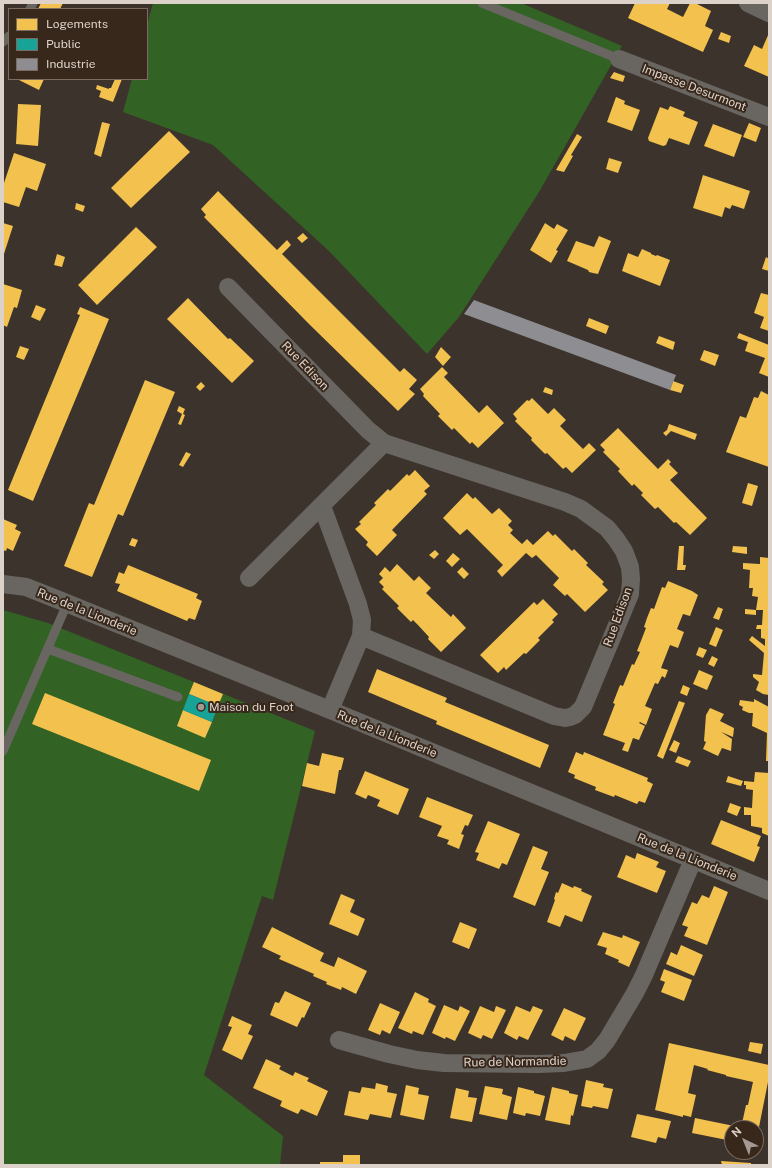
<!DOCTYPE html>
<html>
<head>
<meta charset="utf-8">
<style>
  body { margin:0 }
  #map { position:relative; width:772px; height:1168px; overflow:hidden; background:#3c332c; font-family:"Public Sans",sans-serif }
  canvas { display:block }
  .frame { position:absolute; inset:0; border:4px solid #ddd2ca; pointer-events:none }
  .legend { position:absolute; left:8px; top:8px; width:140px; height:72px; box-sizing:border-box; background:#38281b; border:1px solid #7a6c61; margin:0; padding:5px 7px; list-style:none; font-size:12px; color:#ddd2ca }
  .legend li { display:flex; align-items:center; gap:8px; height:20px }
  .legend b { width:20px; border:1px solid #7a6c61 }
  .north { position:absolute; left:724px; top:1120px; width:40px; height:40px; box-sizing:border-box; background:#38281b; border:1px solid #7a6c61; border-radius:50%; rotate:317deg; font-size:11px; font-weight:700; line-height:16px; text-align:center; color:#ddd2ca }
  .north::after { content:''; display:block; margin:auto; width:14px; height:18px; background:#a59a93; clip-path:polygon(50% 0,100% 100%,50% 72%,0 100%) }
</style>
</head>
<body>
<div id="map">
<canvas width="772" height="1168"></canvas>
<div class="frame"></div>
<ul class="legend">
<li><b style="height:11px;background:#f2c14e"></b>Logements</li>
<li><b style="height:11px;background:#17a398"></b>Public</li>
<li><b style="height:11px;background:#8d8d92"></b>Industrie</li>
</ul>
<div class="north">N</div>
</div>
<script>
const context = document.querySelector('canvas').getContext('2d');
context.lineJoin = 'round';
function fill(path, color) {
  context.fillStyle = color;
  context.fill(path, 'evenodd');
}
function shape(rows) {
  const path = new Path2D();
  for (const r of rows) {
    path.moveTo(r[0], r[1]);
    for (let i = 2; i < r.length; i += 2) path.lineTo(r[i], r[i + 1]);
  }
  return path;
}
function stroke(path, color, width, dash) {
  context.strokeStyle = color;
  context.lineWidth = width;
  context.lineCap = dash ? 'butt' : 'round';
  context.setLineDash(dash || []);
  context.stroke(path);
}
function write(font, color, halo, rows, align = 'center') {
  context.font = font + ' "Public Sans",sans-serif';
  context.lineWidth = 4;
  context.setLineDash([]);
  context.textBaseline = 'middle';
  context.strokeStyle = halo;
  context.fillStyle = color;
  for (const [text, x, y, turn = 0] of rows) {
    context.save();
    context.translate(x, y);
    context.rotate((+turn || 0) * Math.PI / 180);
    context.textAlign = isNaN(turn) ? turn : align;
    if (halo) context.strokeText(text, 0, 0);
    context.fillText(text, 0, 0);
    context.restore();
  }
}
fill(shape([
  [153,3,521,3,622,46,539,192,459,317,427,354,329,251,213,145,123,112,132,79,147,79,147,25],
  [3,610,48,623,315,731,273,900,262,896,204,1075,283,1136,280,1165,3,1165]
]), '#326325');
fill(shape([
  [41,3,63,3,60,9,38,9],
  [635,3,670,3,667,9,683,17,690,3,695,3,711,11,705,26,713,30,703,52,628,18],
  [721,32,731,36,729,43,718,39],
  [769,33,769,77,744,66,754,45,762,49],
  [614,72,625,76,623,82,610,78],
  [19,79,44,79,39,90,19,80],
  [115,79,122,79,113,102,99,97,101,91,96,89,97,85,109,89,109,88,111,88],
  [616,97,625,101,624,104,640,110,632,131,607,122],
  [18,104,41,105,38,146,16,144],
  [670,106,685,112,683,116,698,122,689,145,669,138,666,145,663,146,649,141,648,138,660,107,668,110],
  [102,122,110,124,101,157,94,154],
  [749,123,761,128,756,142,743,137],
  [713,124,742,135,734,157,704,146],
  [169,131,190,152,131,208,111,188],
  [577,134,582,137,571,155,573,156,564,172,556,170],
  [14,153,46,164,37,191,26,187,19,207,3,202,3,186],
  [609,158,622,162,618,173,606,169],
  [703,175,750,191,744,209,732,205,730,209,725,207,722,217,693,208],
  [218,191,277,250,287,240,291,245,282,254,400,372,404,368,417,380,409,389,415,394,398,411,309,324,204,217,206,215,201,209],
  [76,203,85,206,83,212,75,209],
  [3,223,13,226,3,257],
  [545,223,554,229,557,224,568,230,556,250,558,251,551,263,530,250],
  [136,227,157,247,97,305,78,285],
  [303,233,308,238,302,243,297,238],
  [599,236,611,241,598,274,593,273,589,272,588,270,567,261,576,241,594,247],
  [642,249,651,253,651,254,656,256,657,255,670,260,660,286,622,271,628,253,638,257],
  [57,254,65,257,62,267,54,265],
  [766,257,769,259,769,271,762,269],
  [3,284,22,290,17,308,14,307,7,327,3,325],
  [761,293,769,295,769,331,760,328,764,317,754,313],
  [188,298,228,339,230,338,254,361,232,383,167,319],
  [36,305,46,309,40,321,31,317],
  [80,307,109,319,33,501,8,490,80,315,77,314],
  [589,318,609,326,606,334,586,326],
  [739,333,769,345,769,377,759,373,765,358,745,351,748,342,737,338],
  [659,336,675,342,673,350,656,343],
  [20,346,29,349,24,360,16,357],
  [441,347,451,357,443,366,435,357],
  [704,350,719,355,715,366,700,360],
  [442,367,448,373,444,377,479,413,487,405,504,423,478,448,472,442,470,444,454,428,452,430,438,416,440,414,423,396,424,394,420,389],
  [145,380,175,392,123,516,118,514,92,577,64,566,89,503,94,505],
  [673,381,684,385,681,393,670,390],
  [201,382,205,386,200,391,196,387],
  [545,387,553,390,552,395,543,392],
  [761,391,769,395,769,467,726,452,740,416,746,418,754,397,758,398],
  [532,398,548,414,554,408,566,420,560,426,583,449,589,443,596,450,572,473,566,467,563,469,547,453,545,454,531,440,532,438,515,421,517,419,513,414,527,400,529,401],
  [179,406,185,409,183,414,185,415,181,425,178,424,182,414,177,411],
  [669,424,697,434,695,440,671,431,666,436,663,433,667,430],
  [618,428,658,469,668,459,671,462,669,464,678,473,670,480,707,518,690,535,676,522,674,523,658,507,655,509,641,495,643,493,634,484,632,486,618,471,620,469,603,452,605,450,600,445],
  [186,452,191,454,183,467,179,465],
  [415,470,430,486,424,491,427,494,392,530,397,535,377,556,366,545,368,542,355,529,361,524,359,522,376,505,374,503,388,489,390,491,407,474,409,476],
  [748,483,758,486,752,506,742,503],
  [467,493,473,499,475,497,492,514,499,508,512,521,508,525,513,530,510,533,522,544,527,539,533,545,548,531,553,536,555,534,572,551,574,549,588,563,586,565,604,582,602,584,608,590,585,612,567,594,565,596,553,585,559,578,536,555,532,558,526,553,502,577,497,571,503,565,467,529,460,535,443,518],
  [3,519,17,525,15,529,21,532,13,551,7,548,6,551,3,550],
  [132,538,138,540,135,547,129,545],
  [679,546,684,546,683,565,686,565,685,570,677,570],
  [733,546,747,547,747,554,732,552],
  [435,550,439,554,434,559,429,555],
  [453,553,460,559,452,567,446,561],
  [760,557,769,558,769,695,763,694,756,690,759,682,753,677,753,674,762,675,764,653,749,640,752,636,765,646,765,639,761,638,761,629,756,629,757,625,762,625,763,610,756,610,758,597,752,596,753,588,749,588,750,570,743,569,743,563,760,564],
  [397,564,414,581,419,576,431,588,426,593,451,617,453,614,466,628,441,652,428,639,429,637,418,625,413,620,411,622,397,608,399,606,382,589,384,587,379,582,383,578,379,574,385,567,390,572],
  [128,565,198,594,196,598,202,601,195,620,189,618,187,621,117,591,120,584,115,583,119,572,124,574],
  [462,567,469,574,464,579,457,572],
  [668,581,692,591,698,595,690,616,683,614,677,629,684,632,678,648,670,645,661,668,668,670,665,678,662,676,658,684,655,683,645,706,652,709,646,725,640,722,639,723,645,726,639,740,633,738,628,752,622,750,625,743,603,735,615,704,613,703,620,685,623,686,632,664,634,665,640,652,637,651,646,628,644,627,647,618,651,608,654,609,662,587,665,588],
  [543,599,558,614,552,620,554,622,538,638,540,640,526,654,524,653,506,670,504,667,498,673,480,655,534,602,537,605],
  [718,607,723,609,719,620,713,618],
  [745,609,756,610,756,615,745,614],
  [716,627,723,630,716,647,709,644],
  [699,647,707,650,703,658,696,655],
  [712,656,718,659,714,667,708,664],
  [377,669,447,698,445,702,549,745,540,768,436,724,437,721,368,692],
  [699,670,713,676,707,690,693,684],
  [194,682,223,694,218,706,189,694],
  [683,685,690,688,687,696,680,693],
  [45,693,211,760,199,791,32,724],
  [754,699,769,707,769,761,766,761,767,733,752,726,753,713,749,713,742,710,743,707,739,705,740,700,754,702],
  [679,701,685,703,663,759,657,756],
  [710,708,724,714,720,721,734,728,733,737,721,732,732,739,731,751,722,748,718,756,703,749,706,742,704,741,706,715],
  [183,710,212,722,205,738,177,726],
  [674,740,680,743,676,753,669,750],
  [576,752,583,755,584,752,648,778,647,781,653,784,645,803,639,801,637,804,615,795,614,797,595,790,596,787,574,778,575,775,568,772],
  [322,753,344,758,341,770,339,770,335,794,302,786,307,763,319,766],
  [678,756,691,761,688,767,675,762],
  [365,771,409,789,398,815,377,806,380,800,368,795,366,799,355,794],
  [755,772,769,773,769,836,762,833,762,828,751,826,751,815,744,815,744,807,752,808,753,790,746,789,746,785,744,785,744,781,754,782],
  [728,776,743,781,741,786,726,782],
  [427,797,473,815,468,826,465,825,461,834,464,835,459,849,447,844,449,840,437,836,442,826,419,817],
  [730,803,741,807,737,816,727,812],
  [721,820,761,836,757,846,760,847,754,862,711,844],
  [488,821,520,834,507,865,502,863,499,869,476,860,479,853,475,852],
  [533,846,548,852,541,869,549,872,535,906,513,897],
  [637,853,659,862,656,867,666,871,657,893,617,877,626,855,635,859],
  [562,883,573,888,574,886,582,889,581,891,592,896,582,922,565,915,560,927,547,922,555,900,554,899,556,892,558,893],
  [714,886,728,892,707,945,684,936,688,927,682,925,692,902,697,904,702,895,709,898],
  [341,894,355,900,350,912,365,919,358,936,329,924],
  [460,922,477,929,469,949,452,942],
  [272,927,324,953,320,961,334,967,338,957,367,971,356,994,342,987,341,990,326,984,327,982,313,976,314,974,279,959,281,956,262,947],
  [603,932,622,938,623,935,640,942,629,967,618,962,619,960,605,954,607,948,597,945],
  [681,945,703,955,694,976,666,964,671,952,677,955],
  [664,969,692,980,684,1001,661,992,665,982,660,980],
  [285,991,311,1003,304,1018,302,1017,297,1027,270,1015,275,1002,279,1003],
  [415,992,429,999,428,1002,436,1006,423,1035,413,1031,412,1034,398,1028],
  [380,1003,400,1012,390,1034,382,1030,380,1035,368,1030],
  [444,1005,458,1011,460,1006,470,1011,455,1041,446,1037,445,1039,432,1033],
  [480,1006,494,1012,496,1006,506,1010,492,1039,483,1035,481,1039,468,1033],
  [516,1006,530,1012,533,1006,543,1010,528,1040,519,1036,517,1040,504,1033],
  [564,1008,586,1018,575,1041,565,1036,563,1041,551,1035],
  [232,1016,252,1025,248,1034,253,1036,242,1060,222,1050,232,1027,228,1026],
  [750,1042,763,1044,761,1054,748,1051],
  [669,1043,769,1065,769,1077,757,1137,756,1128,741,1128,746,1105,748,1105,753,1082,726,1076,726,1075,707,1070,708,1069,694,1065,688,1093,696,1095,691,1117,683,1115,683,1117,655,1110],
  [266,1059,281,1066,279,1069,293,1076,295,1072,304,1076,309,1078,307,1081,328,1091,317,1116,301,1109,298,1114,280,1106,282,1101,253,1088],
  [586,1080,604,1084,603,1087,613,1089,608,1109,593,1106,592,1108,581,1106],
  [376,1083,388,1086,387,1092,397,1094,391,1118,370,1114,368,1120,344,1115,349,1091,360,1093,362,1087,375,1089],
  [406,1085,419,1088,418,1094,429,1096,424,1120,400,1115],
  [485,1086,503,1089,502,1094,512,1097,507,1120,479,1114],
  [518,1087,534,1091,534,1093,545,1096,540,1116,526,1113,525,1116,513,1113],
  [552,1087,569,1091,569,1093,578,1095,573,1116,571,1115,570,1125,545,1120],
  [456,1088,469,1091,468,1097,477,1098,472,1122,450,1118],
  [637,1114,671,1121,666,1139,658,1137,656,1143,631,1137],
  [695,1118,739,1127,739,1128,732,1128,732,1141,692,1133],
  [343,1155,360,1155,360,1165,320,1165,320,1162,343,1162],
  [721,1161,751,1163,751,1165,722,1165]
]), '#f2c14e');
fill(shape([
  [189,694,218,706,212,722,183,710]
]), '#17a398');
fill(shape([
  [474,300,676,375,670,390,464,314]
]), '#8d8d92');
stroke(shape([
  [482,3,619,59],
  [30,9,33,3],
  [3,42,9,36],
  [48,649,178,697],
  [3,751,67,604]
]), '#696662', 9);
stroke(shape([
  [748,3,769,13],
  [619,59,769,117],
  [228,287,368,430,384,443,565,502,581,509,607,528,616,539,624,551,630,567,631,579,630,594,583,707,575,715,570,717,565,718,554,716,361,636],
  [322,506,358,604,362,620,361,636,330,710],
  [249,578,384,443],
  [3,584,26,587,54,598,330,710,769,891],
  [339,1040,389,1054,417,1060,444,1063,538,1064,564,1063,587,1059,598,1051,607,1040,635,993,644,975,693,860]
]), '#696662', 18);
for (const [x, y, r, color] of [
  [201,707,4,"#a59a93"]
]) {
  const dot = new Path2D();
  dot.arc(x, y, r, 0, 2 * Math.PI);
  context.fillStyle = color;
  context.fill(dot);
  stroke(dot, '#38281b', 1.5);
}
write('12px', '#ddd2ca', '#38281b', [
  ["Impasse Desurmont",694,88,21],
  ["Rue Edison",305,366,46],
  ["Rue de la Lionderie",87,612,22],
  ["Rue Edison",618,617,-70],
  ["Rue de la Lionderie",387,734,22],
  ["Rue de la Lionderie",687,857,22],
  ["Rue de Normandie",515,1062,-1]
]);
write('12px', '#ddd2ca', '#38281b', [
  ["Maison du Foot",209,707]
], 'left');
</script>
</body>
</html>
